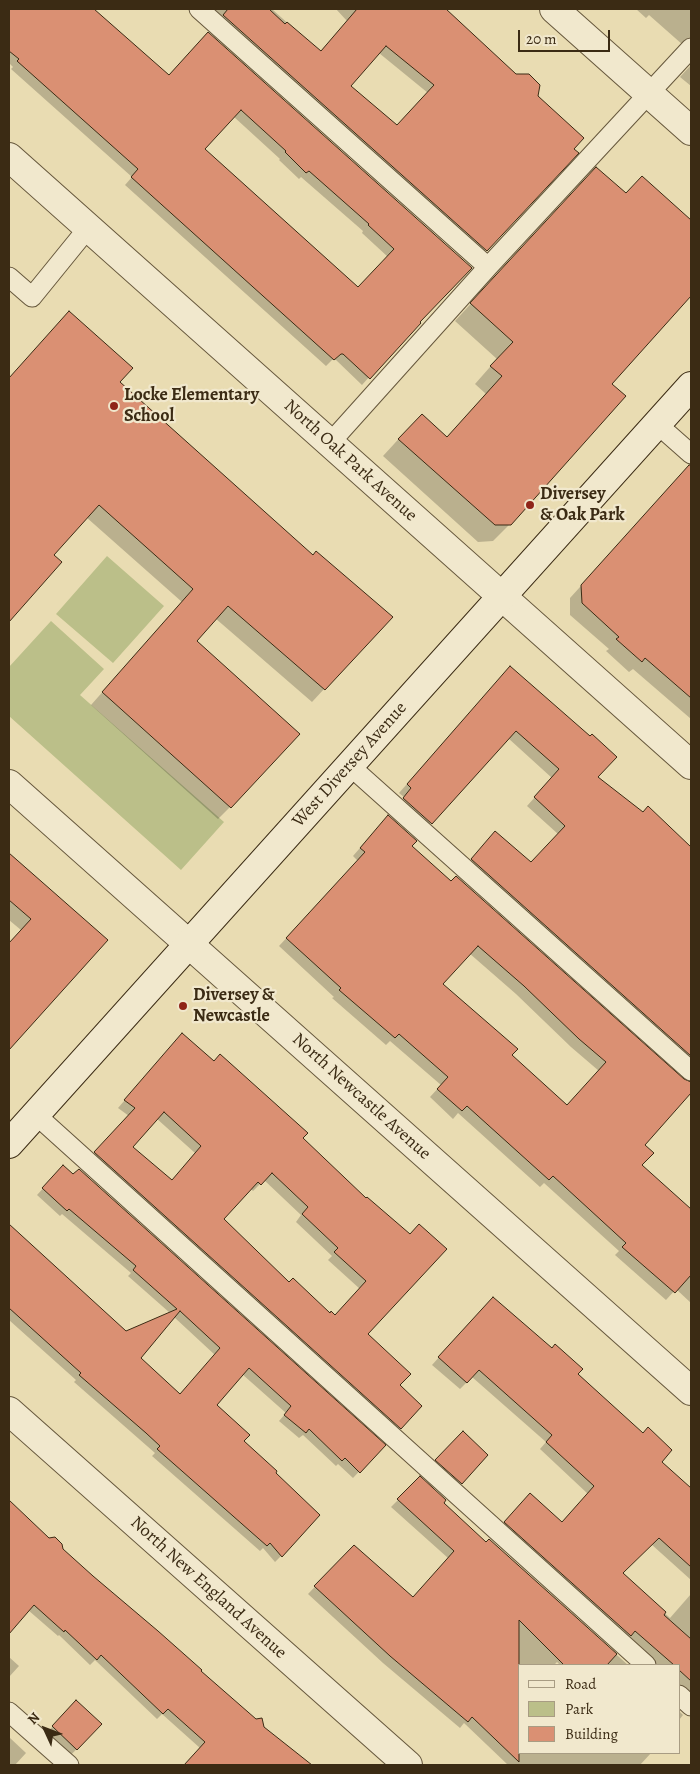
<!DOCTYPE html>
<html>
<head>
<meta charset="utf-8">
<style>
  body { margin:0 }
  #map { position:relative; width:700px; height:1774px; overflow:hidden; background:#e9dcb2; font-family:Alegreya,serif }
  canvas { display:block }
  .frame { position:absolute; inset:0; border:10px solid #3b2b14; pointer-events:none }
  .legend { position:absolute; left:518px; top:1664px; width:162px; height:90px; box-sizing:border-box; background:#f1e8cd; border:1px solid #a89c83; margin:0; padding:6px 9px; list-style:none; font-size:15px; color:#3b2b14 }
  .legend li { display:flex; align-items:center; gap:10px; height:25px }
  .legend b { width:25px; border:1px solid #a89c83 }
  .north { position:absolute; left:20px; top:1704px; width:50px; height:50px; -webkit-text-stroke:4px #f1e8cd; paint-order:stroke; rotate:313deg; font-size:14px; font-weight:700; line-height:20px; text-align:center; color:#3b2b14 }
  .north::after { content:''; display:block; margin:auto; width:18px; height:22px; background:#3b2b14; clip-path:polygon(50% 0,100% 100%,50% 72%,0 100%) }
  .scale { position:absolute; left:518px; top:30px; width:92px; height:22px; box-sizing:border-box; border:2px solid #3b2b14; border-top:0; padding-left:6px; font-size:15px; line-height:18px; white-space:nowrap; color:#3b2b14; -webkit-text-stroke:4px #f1e8cd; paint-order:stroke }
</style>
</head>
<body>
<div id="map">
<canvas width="700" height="1774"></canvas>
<div class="frame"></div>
<ul class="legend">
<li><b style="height:6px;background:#f1e8cd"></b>Road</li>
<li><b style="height:14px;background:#bbbf89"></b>Park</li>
<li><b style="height:14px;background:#da9073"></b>Building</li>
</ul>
<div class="north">N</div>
<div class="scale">20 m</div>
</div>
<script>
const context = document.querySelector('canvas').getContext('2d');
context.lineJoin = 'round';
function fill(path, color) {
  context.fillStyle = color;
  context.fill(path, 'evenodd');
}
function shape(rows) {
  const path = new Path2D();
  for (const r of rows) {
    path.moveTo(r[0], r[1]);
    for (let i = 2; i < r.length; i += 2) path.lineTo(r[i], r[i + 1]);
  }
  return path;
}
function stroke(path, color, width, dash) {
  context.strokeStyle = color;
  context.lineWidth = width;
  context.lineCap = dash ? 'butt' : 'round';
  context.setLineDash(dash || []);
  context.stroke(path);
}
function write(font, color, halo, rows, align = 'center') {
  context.font = font + ' Alegreya,serif';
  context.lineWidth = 4.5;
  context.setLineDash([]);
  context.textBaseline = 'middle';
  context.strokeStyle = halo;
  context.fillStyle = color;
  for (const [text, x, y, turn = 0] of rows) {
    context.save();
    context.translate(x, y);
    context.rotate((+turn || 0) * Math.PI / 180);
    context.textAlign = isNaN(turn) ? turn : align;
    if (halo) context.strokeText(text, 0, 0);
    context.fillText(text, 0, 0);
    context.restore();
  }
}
fill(shape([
  [107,556,164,606,113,663,56,614],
  [51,621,104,669,80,695,224,822,181,870,9,716,9,667]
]), '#bbbf89');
fill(shape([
  [9,9,93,9,168,76,201,40,470,268,418,322,362,385,336,360,332,360,326,366,125,185,132,177,11,69,13,67,9,63],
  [233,116,280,159,279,160,299,179,301,177,363,231,362,233,388,257,358,288,204,149],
  [201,9,274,9,273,10,320,52,347,21,336,9,444,9,464,29,486,250,479,257],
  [379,53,428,93,397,127,350,86],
  [636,9,691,9,691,48,683,45,649,15,646,18],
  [691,65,691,86,680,77],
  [642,177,691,222,691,294,610,384,510,524,493,541,478,542,383,456,405,432,446,438,486,394,475,384,497,359,455,321,579,186,626,194],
  [69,313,118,382,313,556,391,617,312,702,215,618,195,641,230,807,218,819,91,705,182,602,86,517,53,555,61,562,9,620,9,378],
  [689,467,691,469,691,719,633,669,629,672,606,651,609,649,570,615,570,598],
  [502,676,596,778,689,847,691,847,691,1072,464,868,488,841,531,864,558,834,527,806,552,778,508,738,423,831,396,807,404,797,399,793],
  [380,825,410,846,683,1080,691,1083,691,1091,644,1145,641,1165,691,1210,691,1303,676,1289,666,1300,615,1255,619,1251,544,1183,540,1187,458,1113,453,1119,430,1097,441,1085,390,1041,386,1045,332,998,334,997,279,946,358,861,353,856],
  [469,953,516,994,571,1047,599,1071,566,1106,510,1055,442,984],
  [9,853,106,940,9,1047,9,944,21,930,9,920],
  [182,1034,301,1138,366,1200,367,1334,399,1385,400,1428,393,1435,88,1160,129,1116,118,1108],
  [156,1118,195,1153,171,1182,131,1148],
  [264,1180,301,1215,296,1222,332,1256,328,1260,360,1289,335,1316,330,1315,289,1284,222,1219,251,1189,253,1191],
  [57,1173,384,1445,353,1478,338,1464,336,1466,303,1435,299,1438,279,1421,286,1413,242,1374,215,1405,243,1441,281,1556,275,1562,263,1548,260,1551,152,1456,155,1453,74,1382,76,1380,9,1320,9,1235,14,1230,125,1332,170,1313,128,1276,131,1273,62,1214,60,1216,37,1195],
  [174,1317,215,1355,180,1395,139,1358],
  [486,1305,577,1374,660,1462,691,1490,691,1580,651,1544,621,1573,670,1618,691,1594,691,1637,689,1640,691,1642,691,1704,679,1694,679,1665,648,1665,498,1530,523,1502,561,1523,588,1494,540,1449,546,1442,472,1377,460,1389,432,1365],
  [463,1433,461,1483,450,1493,425,1471],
  [420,1478,442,1503,486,1543,489,1540,628,1665,560,1665,557,1662,554,1665,519,1665,519,1753,600,1753,602,1754,603,1753,651,1753,640,1765,508,1765,464,1723,460,1728,383,1663,308,1594,354,1546,413,1599,448,1558,391,1507],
  [9,1501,49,1539,62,1549,306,1765,185,1765,200,1748,162,1714,157,1719,95,1660,90,1665,59,1635,58,1636,28,1610,24,1615,9,1601],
  [9,1657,19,1666,9,1677],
  [679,1711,683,1715,679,1720],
  [66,1712,101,1724,66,1760,42,1738],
  [9,1737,26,1753,15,1765,9,1765]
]), '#0003');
const building = shape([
  [9,9,94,9,169,75,208,32,472,268,420,322,421,323,370,379,343,354,341,354,334,360,131,177,138,169,17,61,19,59,9,51,9,9],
  [241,110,286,151,285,152,306,173,309,171,369,224,368,225,394,249,358,287,205,149,241,110],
  [228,9,269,9,285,24,287,22,321,51,357,9,446,9,516,74,529,74,540,85,538,96,584,138,574,149,579,153,487,251,223,15,228,9],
  [386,46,434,85,397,125,351,86,386,46],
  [596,167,626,193,642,176,691,220,691,296,612,384,626,396,511,525,495,525,398,439,422,414,447,437,502,376,490,366,513,342,470,303,596,167],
  [69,311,133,368,120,382,313,555,316,551,393,617,325,690,228,606,197,641,300,734,231,808,102,692,193,589,99,505,54,555,62,562,9,622,9,378,69,311],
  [689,465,691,465,691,698,645,658,642,662,616,639,619,637,582,603,581,585,689,465],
  [510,666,590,736,592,734,617,757,598,777,643,812,648,806,691,847,691,1056,471,859,495,831,531,862,565,826,534,797,559,769,516,731,432,824,403,798,411,788,407,784,510,666],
  [388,815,417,841,412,846,451,881,456,876,684,1079,691,1082,691,1093,645,1145,654,1153,642,1165,691,1209,691,1275,675,1293,622,1247,626,1243,553,1176,549,1180,467,1106,462,1111,437,1089,448,1077,399,1034,395,1038,339,990,341,988,286,938,365,852,360,848,388,815],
  [478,946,524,986,579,1039,606,1062,567,1105,512,1055,518,1049,443,984,478,946],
  [9,853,108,940,9,1050,9,943,31,919,9,900,9,853],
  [182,1033,214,1061,220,1054,308,1133,303,1138,366,1198,367,1197,410,1234,419,1224,447,1249,368,1334,411,1374,400,1385,422,1406,401,1429,94,1152,135,1108,124,1100,182,1033],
  [164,1112,201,1146,172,1180,133,1147,164,1112],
  [272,1173,308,1207,302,1214,338,1248,334,1252,366,1281,335,1315,331,1311,330,1313,293,1278,289,1282,224,1219,258,1182,261,1185,272,1173],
  [63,1165,73,1174,79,1169,386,1445,360,1473,345,1458,342,1461,309,1429,306,1433,284,1415,291,1406,249,1368,217,1405,250,1435,244,1441,277,1471,276,1473,320,1515,282,1557,270,1543,267,1546,157,1449,160,1446,146,1433,79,1375,81,1373,9,1308,9,1224,126,1331,177,1309,133,1270,136,1266,69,1209,67,1211,42,1188,63,1165],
  [180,1311,220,1348,180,1394,141,1358,180,1311],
  [493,1297,552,1348,555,1344,583,1369,578,1374,643,1433,648,1427,672,1450,662,1462,691,1488,691,1567,659,1538,623,1573,666,1612,664,1615,691,1639,691,1681,679,1670,679,1665,674,1665,635,1631,631,1636,504,1522,530,1493,562,1522,594,1486,546,1442,552,1435,479,1370,467,1383,438,1357,493,1297],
  [463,1431,488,1455,462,1484,435,1460,463,1431],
  [420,1476,446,1500,444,1503,486,1542,489,1539,617,1654,607,1665,564,1665,519,1620,519,1762,472,1717,468,1722,390,1656,314,1586,354,1545,413,1597,454,1551,397,1499,420,1476],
  [9,1500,49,1538,55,1537,62,1544,63,1549,93,1576,158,1631,202,1670,201,1671,256,1719,262,1718,264,1727,312,1765,184,1765,205,1742,168,1709,163,1714,101,1655,97,1660,65,1630,64,1632,34,1605,9,1634,9,1500],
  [76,1700,102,1724,77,1750,52,1726,76,1700]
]);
fill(building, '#da9073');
stroke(building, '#3b2b14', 1);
const service = shape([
  [199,9,488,267],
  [9,277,32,297,88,228],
  [657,424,691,454],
  [330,443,488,267,691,48],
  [350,766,691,1071],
  [35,1114,646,1665],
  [679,1695,691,1706],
  [9,1712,69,1765]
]);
const minor = shape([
  [554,9,691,131],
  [9,784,691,1391],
  [9,1411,408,1765]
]);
const tertiary = shape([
  [9,157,691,765]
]);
const secondary = shape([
  [9,1144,691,386]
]);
stroke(service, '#66573c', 21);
stroke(minor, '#66573c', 30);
stroke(tertiary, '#66573c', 30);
stroke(secondary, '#3b2b14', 30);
stroke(service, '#f1e8cd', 19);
stroke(minor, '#f1e8cd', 28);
stroke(tertiary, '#f1e8cd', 28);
stroke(secondary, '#f1e8cd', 28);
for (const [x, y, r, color] of [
  [114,406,5,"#8f2418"],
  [530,505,5,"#8f2418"],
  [183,1006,5,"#8f2418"]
]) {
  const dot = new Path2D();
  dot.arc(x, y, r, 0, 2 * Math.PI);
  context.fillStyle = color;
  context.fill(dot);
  stroke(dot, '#f1e8cd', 2);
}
write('bold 18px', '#3b2b14', '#f1e8cd', [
  ["Locke Elementary",124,396],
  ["School",124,417],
  ["Diversey",540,495],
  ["& Oak Park",540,516],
  ["Diversey &",193,996],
  ["Newcastle",193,1017]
], 'left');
write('18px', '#3b2b14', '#f1e8cd', [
  ["North Oak Park Avenue",350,461,42],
  ["West Diversey Avenue",350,765,-48],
  ["North Newcastle Avenue",361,1097,42],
  ["North New England Avenue",208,1588,42]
]);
</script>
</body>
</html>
